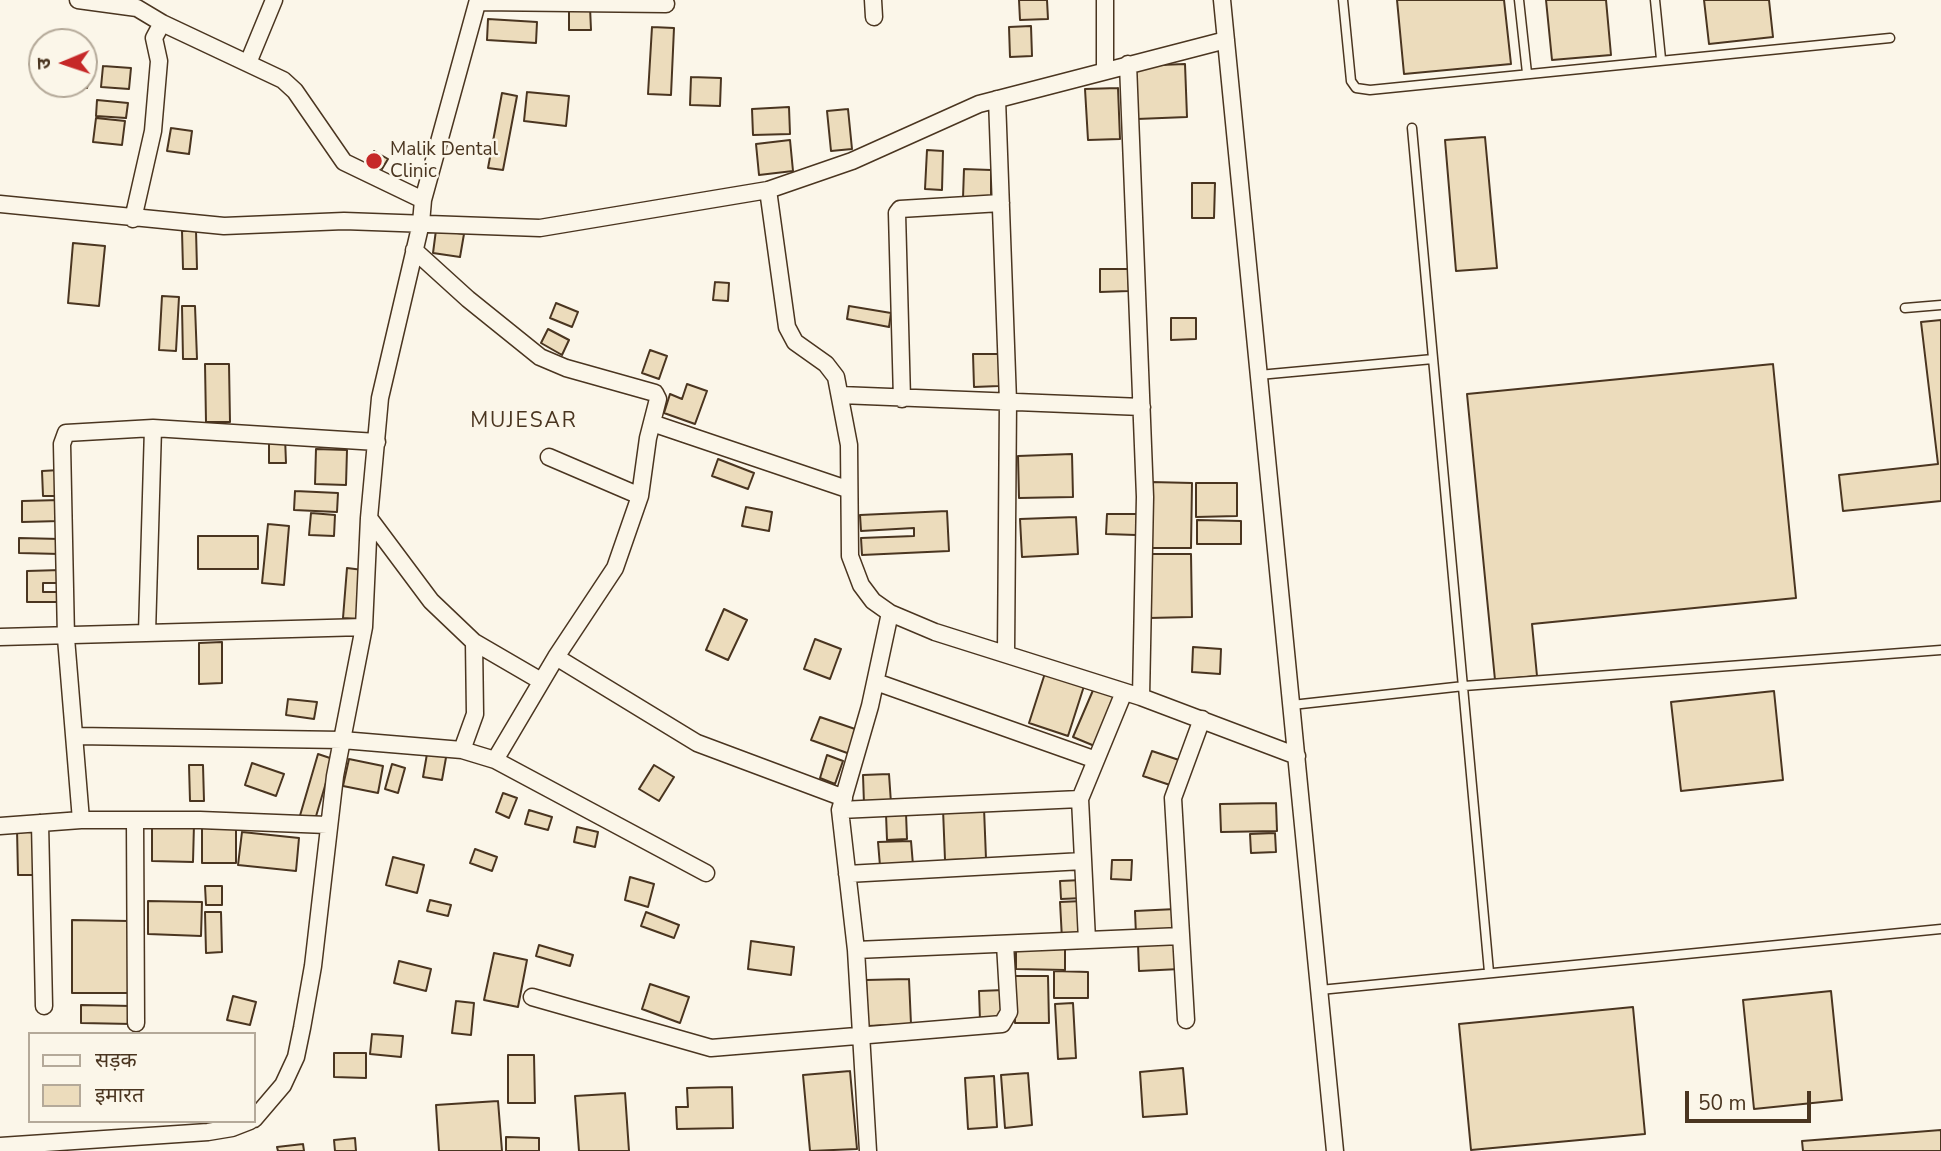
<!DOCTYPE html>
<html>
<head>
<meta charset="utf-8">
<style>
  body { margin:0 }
  #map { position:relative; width:1941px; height:1151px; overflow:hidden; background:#fbf6e9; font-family:"Nunito Sans","Noto Sans Devanagari",sans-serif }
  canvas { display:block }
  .legend { position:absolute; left:28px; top:1032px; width:228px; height:91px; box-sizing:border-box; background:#fbf6e9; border:2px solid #b4a999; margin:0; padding:9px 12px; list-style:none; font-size:21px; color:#4a3520 }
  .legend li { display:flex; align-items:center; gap:14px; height:35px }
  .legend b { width:35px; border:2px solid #b4a999 }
  .north { position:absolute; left:28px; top:28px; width:70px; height:70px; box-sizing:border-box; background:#fbf6e9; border:2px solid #b4a999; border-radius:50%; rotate:268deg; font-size:19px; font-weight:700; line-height:28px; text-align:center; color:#4a3520 }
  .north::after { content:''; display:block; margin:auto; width:24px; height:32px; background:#c62828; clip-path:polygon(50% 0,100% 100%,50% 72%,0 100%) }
  .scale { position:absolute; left:1685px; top:1091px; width:126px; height:32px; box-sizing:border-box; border:4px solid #4a3520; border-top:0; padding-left:9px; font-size:21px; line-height:24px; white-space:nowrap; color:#4a3520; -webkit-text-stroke:5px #fbf6e9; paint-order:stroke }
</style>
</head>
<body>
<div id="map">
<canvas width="1941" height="1151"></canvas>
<ul class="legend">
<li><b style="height:9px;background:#fbf6e9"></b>सड़क</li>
<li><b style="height:19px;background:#ecdcbc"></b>इमारत</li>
</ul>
<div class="north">उ</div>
<div class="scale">50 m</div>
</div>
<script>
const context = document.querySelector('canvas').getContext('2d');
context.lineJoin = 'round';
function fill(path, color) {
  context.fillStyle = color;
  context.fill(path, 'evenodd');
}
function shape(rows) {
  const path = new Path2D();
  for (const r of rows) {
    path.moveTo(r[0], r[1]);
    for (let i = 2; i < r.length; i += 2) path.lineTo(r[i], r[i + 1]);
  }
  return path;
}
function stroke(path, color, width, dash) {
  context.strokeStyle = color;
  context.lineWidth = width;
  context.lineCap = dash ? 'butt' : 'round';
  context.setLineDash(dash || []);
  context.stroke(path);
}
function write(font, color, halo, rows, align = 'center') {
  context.font = font + ' "Nunito Sans",sans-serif';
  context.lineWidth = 5;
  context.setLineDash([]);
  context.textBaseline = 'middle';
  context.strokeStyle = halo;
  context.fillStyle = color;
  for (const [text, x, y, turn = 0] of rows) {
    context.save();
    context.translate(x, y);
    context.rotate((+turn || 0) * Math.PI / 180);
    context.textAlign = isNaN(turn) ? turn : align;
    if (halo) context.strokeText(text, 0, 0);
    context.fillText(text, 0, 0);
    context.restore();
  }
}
const building = shape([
  [1019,0,1047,0,1048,19,1020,20,1019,0],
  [1397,0,1504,0,1511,64,1404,74,1397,0],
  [1546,0,1606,0,1611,55,1552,60,1546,0],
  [1704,0,1769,0,1773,37,1709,44,1704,0],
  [569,7,590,7,591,30,569,30,569,7],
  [488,19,537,22,536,43,487,40,488,19],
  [1031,26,1032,56,1010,57,1009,27,1031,26],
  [652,27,674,28,671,95,648,94,652,27],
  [1185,64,1187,117,1137,119,1135,66,1185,64],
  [103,66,131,68,129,89,101,87,103,66],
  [84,74,90,75,87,88,69,84,84,84,84,74],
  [691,77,721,78,720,106,690,105,691,77],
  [1118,88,1120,139,1088,140,1085,89,1118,88],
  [527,92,569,96,566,126,524,121,527,92],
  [502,93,517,96,503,170,488,168,502,93],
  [97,100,128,103,126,118,96,116,97,100],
  [789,107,790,134,753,135,752,109,789,107],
  [848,109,852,149,831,151,827,111,848,109],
  [96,118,125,121,122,145,93,142,96,118],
  [171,128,192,131,189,154,167,151,171,128],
  [1485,137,1497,268,1456,271,1445,140,1485,137],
  [790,140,793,171,759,175,756,144,790,140],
  [927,150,943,151,942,190,925,189,927,150],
  [374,151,388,159,382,169,369,161,374,151],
  [964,169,991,170,991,198,963,198,964,169],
  [1192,183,1215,183,1214,218,1192,218,1192,183],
  [196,230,197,269,183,269,182,231,196,230],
  [436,230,464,234,460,257,433,253,436,230],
  [73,243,105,246,99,306,68,303,73,243],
  [1100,269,1128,269,1129,291,1100,292,1100,269],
  [715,282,729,283,728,301,713,300,715,282],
  [162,296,179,297,176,351,159,350,162,296],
  [556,303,578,312,572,327,550,318,556,303],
  [182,306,195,306,197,359,183,359,182,306],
  [849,306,891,313,889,327,847,319,849,306],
  [1171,318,1196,318,1196,339,1171,340,1171,318],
  [1941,320,1941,501,1843,511,1839,475,1938,464,1921,322,1941,320],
  [548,329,569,340,562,355,541,343,548,329],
  [650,350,667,356,659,379,642,373,650,350],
  [973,354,999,354,999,386,974,387,973,354],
  [205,364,229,364,230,422,206,422,205,364],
  [1773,364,1796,598,1532,624,1537,676,1495,680,1467,394,1773,364],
  [687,384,707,391,695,424,664,413,670,394,682,399,687,384],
  [285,437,286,463,269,463,269,438,285,437],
  [316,449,347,450,346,485,315,484,316,449],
  [1072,454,1073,497,1019,498,1018,456,1072,454],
  [718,459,754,473,748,489,712,476,718,459],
  [60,470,61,496,43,496,42,471,60,470],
  [1151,482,1192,483,1191,548,1150,548,1151,482],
  [1196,483,1237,483,1237,516,1196,517,1196,483],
  [295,491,338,493,337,512,294,510,295,491],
  [60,500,60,521,22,522,22,501,60,500],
  [746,507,772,512,769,531,742,526,746,507],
  [947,511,949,551,862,555,861,538,914,536,914,528,861,531,860,515,947,511],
  [311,513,335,515,334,536,309,535,311,513],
  [1107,514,1137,514,1136,535,1106,534,1107,514],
  [1076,517,1078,554,1022,557,1020,519,1076,517],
  [1197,520,1241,521,1241,544,1197,544,1197,520],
  [268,524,289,526,284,585,262,583,268,524],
  [198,536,258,536,258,569,198,569,198,536],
  [19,538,60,539,60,554,19,553,19,538],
  [1149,554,1191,554,1192,617,1149,618,1149,554],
  [347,568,363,570,359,619,343,618,347,568],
  [61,570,61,583,43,583,43,592,61,592,61,602,27,602,27,571,61,570],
  [724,609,747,620,728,660,706,650,724,609],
  [815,639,841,649,830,679,804,669,815,639],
  [222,642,222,683,199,684,199,643,222,642],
  [1193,647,1221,649,1220,674,1192,672,1193,647],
  [1046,670,1085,683,1068,736,1029,723,1046,670],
  [1094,688,1118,698,1097,747,1073,737,1094,688],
  [1774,691,1783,780,1681,791,1671,702,1774,691],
  [288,699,317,702,314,719,286,715,288,699],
  [820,717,858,730,850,754,811,740,820,717],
  [428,748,447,752,442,780,423,777,428,748],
  [1152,751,1179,760,1170,785,1143,776,1152,751],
  [318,754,333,759,314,823,299,819,318,754],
  [827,755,843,761,835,784,820,778,827,755],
  [349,759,383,766,378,793,343,786,349,759],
  [252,763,284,774,276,796,245,785,252,763],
  [392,764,405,768,398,793,385,789,392,764],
  [189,765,203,765,204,801,190,801,189,765],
  [654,765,674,777,659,801,639,789,654,765],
  [889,774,891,803,864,804,863,775,889,774],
  [503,793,517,798,509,818,496,812,503,793],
  [1276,803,1277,831,1221,832,1220,804,1276,803],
  [984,808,986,859,945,860,943,809,984,808],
  [529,810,552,817,548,830,525,824,529,810],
  [906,813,907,839,887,840,886,814,906,813],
  [202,822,236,822,236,863,202,863,202,822],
  [152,823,194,824,193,862,152,861,152,823],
  [577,827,598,832,595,847,574,842,577,827],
  [17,829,35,829,36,875,18,875,17,829],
  [242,832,299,838,296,871,238,865,242,832],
  [1275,833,1276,852,1251,853,1250,834,1275,833],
  [911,841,913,865,880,866,878,842,911,841],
  [475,849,497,857,492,871,470,863,475,849],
  [393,857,424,865,417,893,386,885,393,857],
  [1112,860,1132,860,1131,880,1111,879,1112,860],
  [630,877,654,884,648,907,625,900,630,877],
  [1082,880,1083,898,1061,899,1060,881,1082,880],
  [205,886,222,886,222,905,206,905,205,886],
  [430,900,451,905,448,916,427,911,430,900],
  [148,901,202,902,201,936,148,934,148,901],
  [1083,901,1085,937,1062,939,1060,902,1083,901],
  [1176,909,1177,933,1136,935,1135,911,1176,909],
  [205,912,221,912,222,952,206,953,205,912],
  [646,912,679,925,674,938,641,926,646,912],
  [72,920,129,921,128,993,72,993,72,920],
  [751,941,794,947,791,975,748,969,751,941],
  [1179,942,1180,969,1139,971,1138,944,1179,942],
  [539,945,573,955,570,966,536,956,539,945],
  [1016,947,1065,948,1065,970,1016,969,1016,947],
  [494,953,527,960,518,1007,484,1000,494,953],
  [399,961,431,969,426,991,394,983,399,961],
  [1054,971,1088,972,1088,998,1054,998,1054,971],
  [1014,976,1048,976,1049,1023,1015,1023,1014,976],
  [909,979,911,1024,868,1026,866,980,909,979],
  [650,984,689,997,680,1023,642,1009,650,984],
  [1004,990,1005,1021,980,1021,979,991,1004,990],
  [1831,991,1842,1100,1754,1109,1743,1000,1831,991],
  [233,996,256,1002,250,1025,227,1020,233,996],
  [456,1001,474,1003,471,1035,452,1033,456,1001],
  [1073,1003,1076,1058,1058,1059,1055,1004,1073,1003],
  [81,1005,132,1006,132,1024,81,1023,81,1005],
  [1633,1007,1645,1134,1471,1150,1459,1024,1633,1007],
  [372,1034,403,1036,401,1057,370,1054,372,1034],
  [334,1053,366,1053,366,1078,334,1077,334,1053],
  [508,1055,534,1055,535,1103,508,1103,508,1055],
  [1183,1068,1187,1114,1143,1117,1140,1072,1183,1068],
  [850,1071,857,1149,810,1151,803,1075,850,1071],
  [1028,1073,1032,1125,1005,1128,1001,1075,1028,1073],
  [994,1076,997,1127,968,1129,965,1078,994,1076],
  [732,1087,733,1128,677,1129,676,1107,688,1107,687,1088,732,1087],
  [625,1093,629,1151,579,1151,575,1096,625,1093],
  [498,1101,502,1151,439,1151,436,1105,498,1101],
  [1941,1130,1941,1151,1803,1151,1802,1141,1941,1130],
  [506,1137,539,1138,539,1151,506,1151,506,1137],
  [355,1138,356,1151,335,1151,334,1140,355,1138],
  [303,1144,304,1151,278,1151,277,1147,303,1144]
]);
fill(building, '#ecdcbc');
stroke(building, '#4a3520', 2);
const service = shape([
  [1343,0,1351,81,1356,88,1370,90,1890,38],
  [1519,0,1527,73],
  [1655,0,1661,59],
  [1412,128,1489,972],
  [1905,308,1941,305],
  [1259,375,1433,359],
  [1292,705,1464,686,1941,650],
  [1320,990,1941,929]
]);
const minor = shape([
  [78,0,137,8,162,23],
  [873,0,874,17],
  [1222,0,1335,1151],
  [478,2,666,4],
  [248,63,274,0],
  [1128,64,1145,497,1141,697],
  [1105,70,1105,0],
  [997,99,1008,401,1006,653],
  [768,190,787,327,795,342,826,364,836,377,849,445,850,556,861,585,873,601,890,613,935,632,1141,697,1297,756],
  [0,204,224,226,344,221,540,228,768,190,852,161,979,104,1226,40],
  [133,219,153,131,159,61,154,38,162,23,283,80,295,91,344,162,423,200],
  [414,250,468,299,540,357,566,368,655,393,658,399,648,438,640,496,615,568,556,657,495,760],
  [840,395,1142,407],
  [902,399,897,213,900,209,1001,203],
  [652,423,847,489],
  [549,457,640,496],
  [369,518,431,601,474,642,541,681],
  [890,613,870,706,840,810,1080,799],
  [147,633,153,428],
  [0,637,364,627],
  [556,657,697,743,844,798],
  [876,682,1096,760],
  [76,736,342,740,462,750,495,760,706,873],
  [462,750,475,714,474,642],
  [840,810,856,950,868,1151],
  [81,820,66,638,62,444,66,433,153,428,377,442],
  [135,820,136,1023],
  [40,823,44,1006],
  [0,826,81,820,200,820,327,825],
  [847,874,1083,861],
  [1087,940,1080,799,1124,692],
  [856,950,1181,936],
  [532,997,711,1048,1002,1024,1009,1012,1005,944],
  [1186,1020,1173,798,1202,719],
  [254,1119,283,1085,296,1057,302,1028,313,966,335,776,364,627,369,518,380,398,421,223,423,200,478,0],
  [0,1146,208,1132,232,1128,250,1121]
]);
stroke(service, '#4a3520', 11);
stroke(minor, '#4a3520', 19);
stroke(service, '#fbf6e9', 8);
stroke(minor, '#fbf6e9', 16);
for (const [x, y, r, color] of [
  [374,161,9,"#c62828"]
]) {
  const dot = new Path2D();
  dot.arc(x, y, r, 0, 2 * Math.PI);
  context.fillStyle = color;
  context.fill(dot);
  stroke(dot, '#fbf6e9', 2.5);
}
write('19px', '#4a3520', '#fbf6e9', [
  ["Malik Dental",390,150],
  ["Clinic",390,172]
], 'left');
context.letterSpacing = '2px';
write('21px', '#4a3520', '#fbf6e9', [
  ["MUJESAR",524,422]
]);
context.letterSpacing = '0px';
</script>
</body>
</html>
